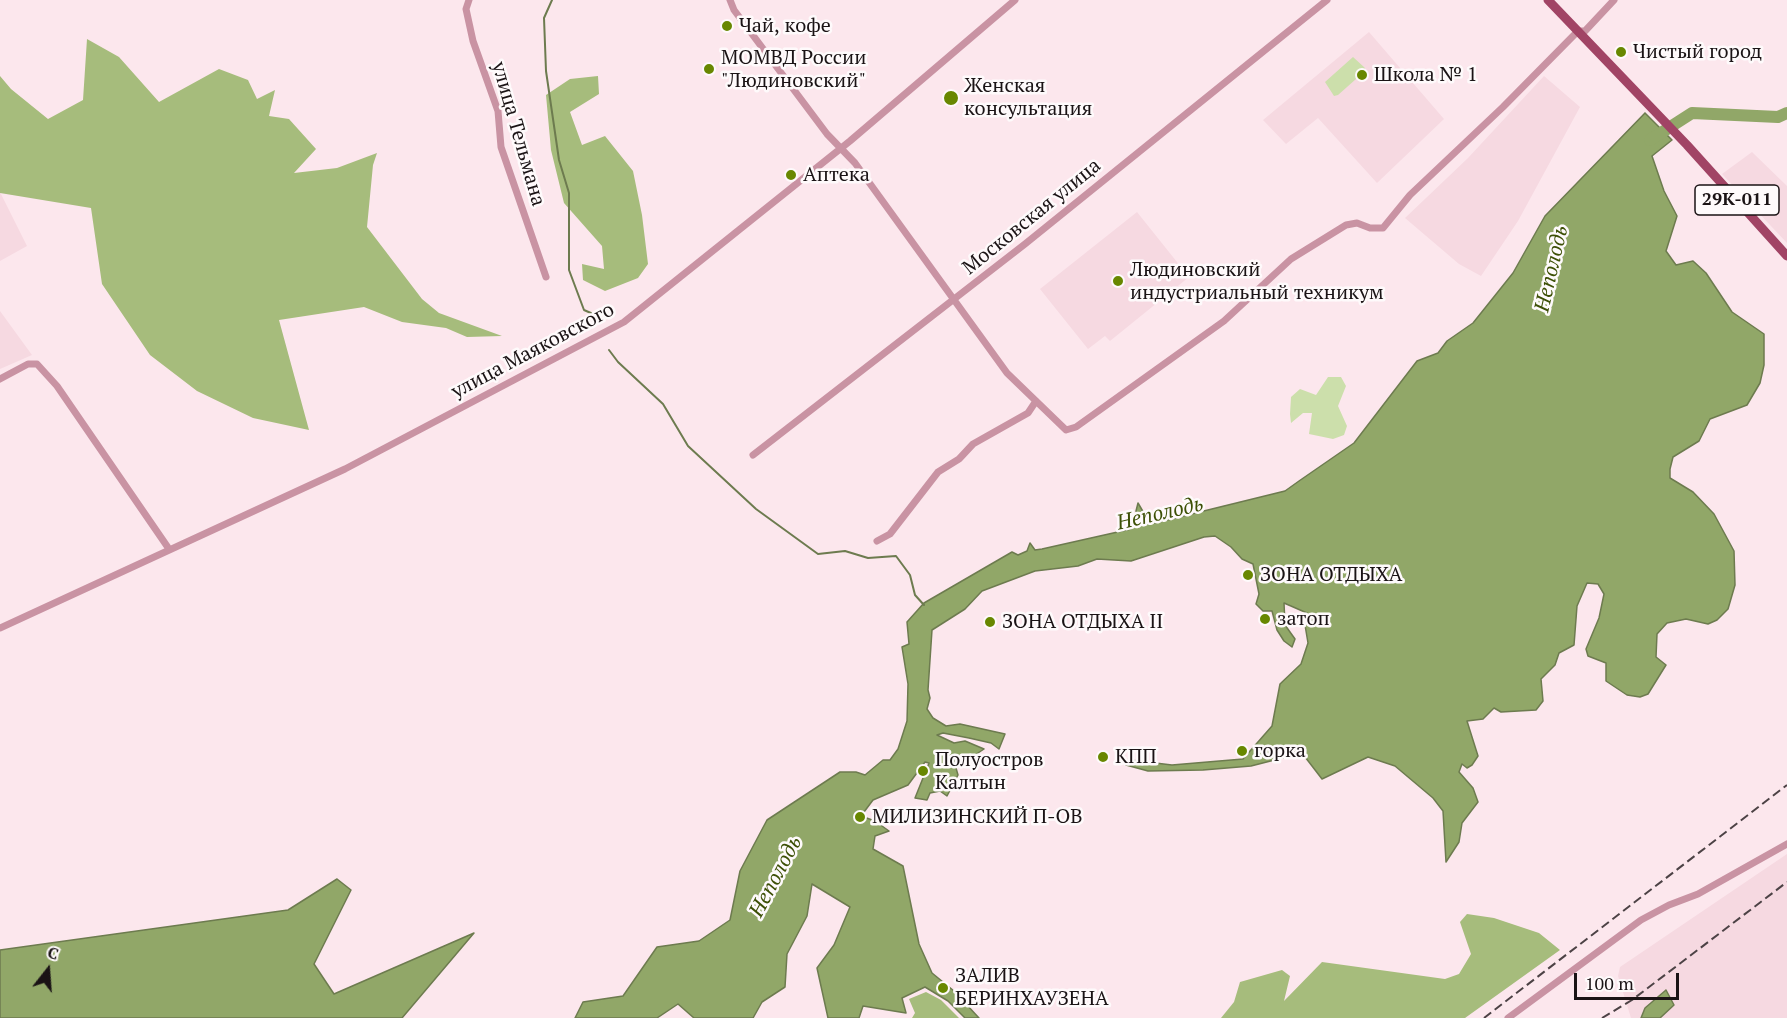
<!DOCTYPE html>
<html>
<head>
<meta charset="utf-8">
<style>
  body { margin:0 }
  #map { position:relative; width:1787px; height:1018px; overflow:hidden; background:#fce7ed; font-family:"PT Serif",serif }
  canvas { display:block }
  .north { position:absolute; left:18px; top:940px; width:60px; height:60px; -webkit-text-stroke:4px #fefafb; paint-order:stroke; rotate:17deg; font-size:16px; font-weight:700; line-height:24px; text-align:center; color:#1a1315 }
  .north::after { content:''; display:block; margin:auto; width:21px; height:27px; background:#1a1315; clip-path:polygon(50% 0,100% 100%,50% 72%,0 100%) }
  .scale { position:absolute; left:1574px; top:973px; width:105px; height:27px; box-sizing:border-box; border:3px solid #1a1315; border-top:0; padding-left:8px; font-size:18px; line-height:21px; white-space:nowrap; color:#1a1315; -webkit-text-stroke:4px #fefafb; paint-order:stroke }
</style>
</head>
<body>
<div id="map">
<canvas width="1787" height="1018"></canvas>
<div class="north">С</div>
<div class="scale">100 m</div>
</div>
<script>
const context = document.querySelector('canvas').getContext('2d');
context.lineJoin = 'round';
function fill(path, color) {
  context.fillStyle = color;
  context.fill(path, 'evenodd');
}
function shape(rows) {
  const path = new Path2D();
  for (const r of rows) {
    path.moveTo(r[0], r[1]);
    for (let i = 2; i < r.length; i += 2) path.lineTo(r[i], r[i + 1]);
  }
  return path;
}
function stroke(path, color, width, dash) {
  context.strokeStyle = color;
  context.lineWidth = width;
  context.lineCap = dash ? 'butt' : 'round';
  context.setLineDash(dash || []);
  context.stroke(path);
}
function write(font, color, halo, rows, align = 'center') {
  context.font = font + ' "PT Serif",serif';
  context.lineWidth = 5;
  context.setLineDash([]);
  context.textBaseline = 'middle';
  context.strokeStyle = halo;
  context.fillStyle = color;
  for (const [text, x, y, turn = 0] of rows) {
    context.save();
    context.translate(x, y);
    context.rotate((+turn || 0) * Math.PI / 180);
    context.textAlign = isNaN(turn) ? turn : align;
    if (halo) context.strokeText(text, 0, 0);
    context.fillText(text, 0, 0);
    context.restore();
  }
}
fill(shape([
  [1369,32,1444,119,1377,183,1318,118,1286,144,1263,120],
  [1544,76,1580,107,1518,221,1481,276,1459,264,1405,218,1468,158],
  [1752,152,1787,186,1787,243,1722,174],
  [0,192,27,246,0,261],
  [1137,212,1189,277,1110,341,1105,336,1088,349,1040,289],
  [0,311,32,355,0,369],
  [1787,854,1787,1018,1631,1018,1618,976,1620,967]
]), '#f6d9e1');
fill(shape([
  [1353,57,1365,68,1365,71,1338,95,1334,96,1325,82],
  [1328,377,1341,377,1346,386,1338,406,1347,426,1344,435,1333,439,1309,434,1312,413,1303,413,1291,423,1290,414,1291,397,1300,389,1316,395]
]), '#ccdfab');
fill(shape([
  [87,39,119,57,159,102,219,69,248,80,257,99,275,90,269,116,289,119,316,149,294,173,337,168,377,153,373,165,367,227,422,299,439,313,502,336,467,337,446,328,402,322,364,307,279,320,309,430,253,418,197,391,150,355,102,284,91,208,0,193,0,76,11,89,48,119,83,100],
  [598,76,599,94,570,112,582,145,605,136,633,171,642,215,648,264,638,278,605,291,583,280,582,264,604,269,602,246,564,203,551,150,546,95,570,79],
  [1467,914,1494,918,1539,933,1560,950,1465,1018,1221,1018,1234,1002,1240,982,1282,970,1290,976,1284,1001,1322,962,1445,979,1459,974,1471,954,1460,922],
  [926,992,941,1000,959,1018,912,1018,915,1013,909,999]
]), '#a6bc7c');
const water = shape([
  [1645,113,1672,140,1652,156,1664,191,1677,216,1666,251,1676,265,1693,261,1706,273,1732,312,1764,334,1764,365,1760,383,1747,405,1710,419,1699,441,1673,457,1670,469,1670,478,1693,492,1714,514,1734,551,1735,585,1728,609,1717,620,1708,624,1686,619,1667,623,1657,634,1656,657,1666,665,1648,694,1640,697,1627,695,1606,681,1606,663,1588,656,1586,649,1599,618,1604,594,1598,584,1587,583,1577,606,1574,645,1559,653,1555,665,1541,679,1543,701,1536,710,1501,712,1494,708,1483,719,1467,721,1478,756,1472,765,1467,768,1462,764,1459,772,1473,788,1478,802,1462,823,1459,842,1446,862,1443,811,1433,798,1395,766,1368,757,1322,779,1302,753,1251,766,1203,770,1148,771,1126,765,1122,759,1172,765,1243,759,1272,726,1280,684,1301,664,1308,643,1305,625,1313,619,1307,613,1284,603,1285,625,1295,639,1292,647,1284,641,1277,630,1272,611,1263,611,1256,604,1259,594,1253,564,1242,559,1231,547,1215,536,1204,537,1131,561,1097,559,1078,566,1035,571,982,591,965,609,932,630,928,690,930,698,927,709,933,718,946,726,960,724,1005,734,999,749,991,743,969,738,943,733,937,735,954,743,965,741,984,749,975,755,966,755,954,761,958,775,947,796,940,791,930,793,927,800,915,798,929,763,925,762,908,785,873,800,861,816,875,821,889,831,875,836,873,849,903,866,919,944,932,973,954,991,979,1018,965,1018,948,1001,925,987,902,998,906,1013,863,1006,859,1018,828,1018,817,968,834,945,850,907,812,884,807,916,787,954,785,987,762,1002,753,1018,694,1018,678,1004,657,1018,575,1018,583,1002,623,996,657,947,699,941,730,920,740,871,767,820,840,772,856,772,865,775,883,760,890,760,898,749,907,721,908,684,902,647,909,644,907,622,924,603,1012,552,1018,555,1027,551,1030,543,1035,550,1042,549,1131,529,1140,522,1136,511,1138,503,1148,520,1155,523,1285,491,1299,481,1354,443,1417,361,1438,353,1447,341,1473,323,1513,273,1545,216,1645,113],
  [337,879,351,890,314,964,334,994,474,933,402,1018,0,1018,0,950,288,910,337,879],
  [1666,990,1674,1005,1660,1018,1641,1018,1645,1008,1666,990]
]);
fill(water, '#91a768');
stroke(water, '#6d7b4f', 1.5);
stroke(shape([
  [552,0,544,18,546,71,559,160,569,193,569,270,584,310,600,317],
  [609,350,618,362,663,404,688,446,756,509,818,554,845,551,868,558,896,556,910,575,915,595,924,605]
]), '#6d7b4f', 2);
stroke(shape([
  [1650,140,1692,113,1778,117,1787,113]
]), '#91a768', 12);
stroke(shape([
  [469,0,466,9,473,41,498,111,501,147,546,277],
  [730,0,734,10,827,134,855,163,1007,373,1066,430,1076,427,1224,321,1291,259,1346,225,1357,223,1370,228,1383,228,1410,195,1503,107,1578,31,1585,31,1614,0],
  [0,379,28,364,37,364,57,386,169,549],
  [753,455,1025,244,1327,0],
  [877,541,890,534,938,472,959,459,973,444,1028,413,1036,401],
  [0,628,345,469,624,322,850,141,1015,0],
  [1508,1018,1641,920,1669,905,1698,894,1787,844]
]), '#c993a3', 7);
stroke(shape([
  [1548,0,1687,145,1787,256]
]), '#a14465', 9);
stroke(shape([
  [1484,1018,1787,785],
  [1602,1018,1632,1000,1787,882]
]), '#4c4245', 2, [9, 4.5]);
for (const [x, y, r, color] of [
  [727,26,6,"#688700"],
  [1621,52,6,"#688700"],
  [709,69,6,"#688700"],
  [1362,75,6,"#688700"],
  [951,98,8,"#688700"],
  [791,175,6,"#688700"],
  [1118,281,6,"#688700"],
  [1248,575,6,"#688700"],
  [1265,619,6,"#688700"],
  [990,622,6,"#688700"],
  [1242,751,6,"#688700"],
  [1103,757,6,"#688700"],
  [923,771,6,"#688700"],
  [860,817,6,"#688700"],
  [943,988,6,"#688700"]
]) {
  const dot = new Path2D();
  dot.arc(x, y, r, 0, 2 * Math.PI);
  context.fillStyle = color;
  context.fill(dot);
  stroke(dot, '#fefafb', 2);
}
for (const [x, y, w] of [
  [1737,200,84]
]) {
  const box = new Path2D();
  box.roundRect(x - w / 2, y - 15, w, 30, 4.5);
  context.fillStyle = '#fefafb';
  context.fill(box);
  stroke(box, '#1a1315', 1.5);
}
write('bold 18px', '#1a1315', null, [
  ["29К-011",1737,200]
]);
write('20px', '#1a1315', '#fefafb', [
  ["Чай, кофе",739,26],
  ["Чистый город",1633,52],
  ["МОМВД России",721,58],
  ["\"Людиновский\"",721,81],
  ["Школа № 1",1374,75],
  ["Женская",964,86],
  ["консультация",964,109],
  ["Аптека",803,175],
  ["Людиновский",1130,270],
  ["индустриальный техникум",1130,293],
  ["ЗОНА ОТДЫХА",1260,575],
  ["затоп",1277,619],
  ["ЗОНА ОТДЫХА II",1002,622],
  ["горка",1254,751],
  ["КПП",1115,757],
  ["Полуостров",935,760],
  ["Калтын",935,783],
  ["МИЛИЗИНСКИЙ П-ОВ",872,817],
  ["ЗАЛИВ",955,976],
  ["БЕРИНХАУЗЕНА",955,999]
], 'left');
write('20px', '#1a1315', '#fefafb', [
  ["улица Тельмана",518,134,74],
  ["Московская улица",1032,217,-39],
  ["улица Маяковского",533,351,-28]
]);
write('italic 21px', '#3d5006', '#fefafb', [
  ["Неполодь",1552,269,-77],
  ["Неполодь",1160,514,-13],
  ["Неполодь",776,877,-62]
]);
</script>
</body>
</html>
